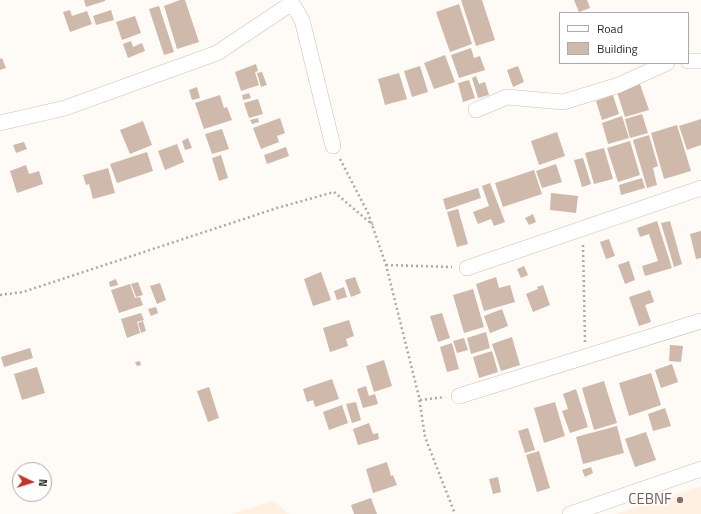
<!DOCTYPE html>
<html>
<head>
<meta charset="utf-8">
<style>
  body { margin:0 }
  #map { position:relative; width:701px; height:514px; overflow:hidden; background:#fefaf6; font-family:"Titillium Web",sans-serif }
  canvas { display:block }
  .legend { position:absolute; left:559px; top:12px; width:130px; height:52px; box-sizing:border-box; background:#fff; border:1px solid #adaaa7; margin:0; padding:5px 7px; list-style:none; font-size:12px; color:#322b24 }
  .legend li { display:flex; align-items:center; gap:8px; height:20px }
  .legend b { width:20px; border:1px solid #adaaa7 }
  .north { position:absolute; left:12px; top:462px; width:40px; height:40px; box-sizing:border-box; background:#fff; border:1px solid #adaaa7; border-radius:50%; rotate:94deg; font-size:11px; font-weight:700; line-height:16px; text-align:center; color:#322b24 }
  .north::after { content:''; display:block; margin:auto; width:14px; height:18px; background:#c33627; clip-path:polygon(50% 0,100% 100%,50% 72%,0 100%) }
</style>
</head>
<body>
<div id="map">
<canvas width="701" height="514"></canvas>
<ul class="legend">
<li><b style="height:5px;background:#fff"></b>Road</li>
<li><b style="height:11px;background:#cfb9ab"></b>Building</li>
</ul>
<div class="north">N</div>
</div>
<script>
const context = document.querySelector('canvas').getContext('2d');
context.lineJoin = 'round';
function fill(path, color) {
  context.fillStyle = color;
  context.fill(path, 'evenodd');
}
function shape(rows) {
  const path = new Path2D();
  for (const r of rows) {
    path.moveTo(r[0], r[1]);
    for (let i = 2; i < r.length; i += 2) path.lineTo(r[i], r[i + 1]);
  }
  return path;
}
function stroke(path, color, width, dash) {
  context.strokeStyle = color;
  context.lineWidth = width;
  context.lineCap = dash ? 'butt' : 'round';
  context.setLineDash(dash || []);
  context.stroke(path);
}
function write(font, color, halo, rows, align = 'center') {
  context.font = font + ' "Titillium Web",sans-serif';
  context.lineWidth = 3.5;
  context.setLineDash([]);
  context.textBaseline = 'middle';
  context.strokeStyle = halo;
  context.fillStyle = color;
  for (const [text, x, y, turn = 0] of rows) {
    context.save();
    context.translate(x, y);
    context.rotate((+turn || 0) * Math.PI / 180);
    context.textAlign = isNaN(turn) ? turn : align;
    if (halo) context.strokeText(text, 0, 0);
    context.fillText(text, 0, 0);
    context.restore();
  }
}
fill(shape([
  [701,486,701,514,615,514],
  [273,501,289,514,232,514]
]), '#fff0e2');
fill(shape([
  [84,0,105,0,105,1,86,7],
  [180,0,185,0,199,42,177,49,164,6],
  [461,0,482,0,495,40,476,46],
  [574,0,587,0,590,8,579,12],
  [459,4,472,44,450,52,436,12],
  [159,6,174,52,164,55,149,9],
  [70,10,72,16,87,11,92,24,70,32,63,12],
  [111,10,114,20,96,25,93,16],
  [135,16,141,33,122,40,116,22],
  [131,41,133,47,142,43,145,51,128,58,123,44],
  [471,48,474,58,480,56,485,70,459,78,451,55],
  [445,55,455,82,434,89,424,63],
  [2,58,6,68,0,70,0,59],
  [256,64,258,71,255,72,259,85,241,91,235,72],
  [420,66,428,92,412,97,404,71],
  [518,66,524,82,513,87,507,70],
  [262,72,267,85,261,87,257,73],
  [399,73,407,99,385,105,378,79],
  [476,76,479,84,485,82,489,95,478,98,472,78],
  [469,80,475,98,463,102,458,83],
  [640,84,649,110,625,117,617,92],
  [197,87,200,98,192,100,189,90],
  [249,93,251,98,243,100,242,95],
  [220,95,224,108,227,107,232,120,204,129,195,103],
  [613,95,619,114,602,120,596,101],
  [258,99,263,114,249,118,244,103],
  [642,114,648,133,630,138,625,119],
  [622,116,629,138,608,144,602,123],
  [258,118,259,122,252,124,250,120],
  [280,118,285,133,277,136,279,142,261,149,253,128],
  [701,119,701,145,687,150,679,126],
  [143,121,152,145,130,154,120,130],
  [677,125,691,171,664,179,651,133],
  [222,129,229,149,212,154,205,134],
  [557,132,565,156,539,165,531,141],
  [649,135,658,166,653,168,657,185,647,188,633,140],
  [188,138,192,148,185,150,182,141],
  [630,141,640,175,618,182,607,148],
  [24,142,27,149,16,153,13,145],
  [177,144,184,162,165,170,158,151],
  [286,147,289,156,267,164,264,155],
  [604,148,613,179,594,184,585,153],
  [147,152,153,171,117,183,110,164],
  [221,155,228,178,219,181,212,158],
  [583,158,591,184,582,187,574,160],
  [556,164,562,182,542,188,536,171],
  [26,165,29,174,39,171,43,184,17,193,10,171],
  [108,168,115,193,93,199,89,184,86,185,83,175],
  [534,170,542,194,503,207,495,183],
  [642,178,645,188,621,195,619,185],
  [490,183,505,222,494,226,491,219,478,224,473,212,489,206,482,186],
  [478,188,481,198,446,210,443,199],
  [551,193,578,196,576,213,550,210],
  [458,209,468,244,457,247,447,212],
  [533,214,536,222,529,225,525,218],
  [657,221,672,268,645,276,642,266,658,261,649,234,640,237,637,228],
  [670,221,682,264,674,267,661,223],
  [701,231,701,258,696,259,690,234],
  [609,239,615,256,606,259,600,242],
  [629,261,635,280,625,284,618,265],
  [524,266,528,275,521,278,517,269],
  [321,272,331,300,313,306,304,279],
  [355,277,361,293,351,297,345,280],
  [496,277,499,288,510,285,515,302,484,311,476,284],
  [116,279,118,285,110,287,109,282],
  [138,282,143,295,136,297,131,284],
  [160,283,166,300,157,304,150,286],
  [130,284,135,298,140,297,143,305,119,313,111,290],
  [543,285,550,305,533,312,526,294,538,289,537,287],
  [344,287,347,297,337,300,334,291],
  [473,289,484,327,464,333,453,295],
  [650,290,654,302,645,305,651,322,639,326,629,297],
  [156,307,158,313,151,316,148,309],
  [502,309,508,326,490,333,484,316],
  [141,313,144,320,137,322,140,333,127,338,121,319],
  [442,313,450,338,438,342,430,316],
  [349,320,354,336,346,339,348,346,330,352,323,328],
  [143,321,146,331,141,333,138,323],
  [486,332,490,348,471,354,467,338],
  [512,337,520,365,501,371,492,344],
  [464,338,468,350,457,353,453,341],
  [452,343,459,369,447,372,440,347],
  [670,345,683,346,681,362,669,361],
  [30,348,33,358,4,367,1,357],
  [492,351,498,372,479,378,473,357],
  [384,360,392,386,374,392,366,366],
  [140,361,141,365,137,366,135,362],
  [672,364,678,382,661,388,655,370],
  [37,367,45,393,22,400,14,374],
  [651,373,661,405,629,416,619,383],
  [332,379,339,399,315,407,313,400,307,402,303,389],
  [604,381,617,423,594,430,582,388],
  [366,386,369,396,375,394,378,404,363,408,357,389],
  [209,387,219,418,208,422,197,391],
  [576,389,588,427,570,433,562,411,568,409,563,394],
  [356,402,361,420,352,423,346,404],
  [555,402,565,436,544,443,534,408],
  [342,405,348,423,329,430,323,412],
  [665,408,671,426,653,431,648,414],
  [369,423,373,434,378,433,379,439,358,445,353,429],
  [617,426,624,453,583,464,576,437],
  [528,428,535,450,525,453,518,431],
  [646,432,656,460,635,467,625,439],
  [539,451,550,488,537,492,526,455],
  [387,462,391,476,393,475,397,485,373,493,366,469],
  [591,467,593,473,585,477,582,470],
  [498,477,501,492,493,494,489,479],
  [371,498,377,514,354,514,351,505]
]), '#cfb9ab');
const minor = shape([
  [290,0,302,20,333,146],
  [688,61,701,61],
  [476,110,507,97,563,102,619,85,667,63],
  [0,123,65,108,217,53,292,3],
  [467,268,701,188],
  [459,396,701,321],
  [570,514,701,469]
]);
stroke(minor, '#d2bfaf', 16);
stroke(shape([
  [340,159,368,213,386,265,419,397,425,437,455,514],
  [583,245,585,342],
  [386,265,452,267],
  [0,295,23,292,277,208,334,192,373,225],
  [420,400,445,397]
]), '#ada8a2', 2.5, [2, 3]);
stroke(minor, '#fff', 15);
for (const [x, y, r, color] of [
  [680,500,4,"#8d6e63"]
]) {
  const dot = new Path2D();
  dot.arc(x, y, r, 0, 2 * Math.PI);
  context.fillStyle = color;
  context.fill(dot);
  stroke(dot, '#fff', 1.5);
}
write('15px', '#785e54', '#fff', [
  ["CEBNF",672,500]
], 'right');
</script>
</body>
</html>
